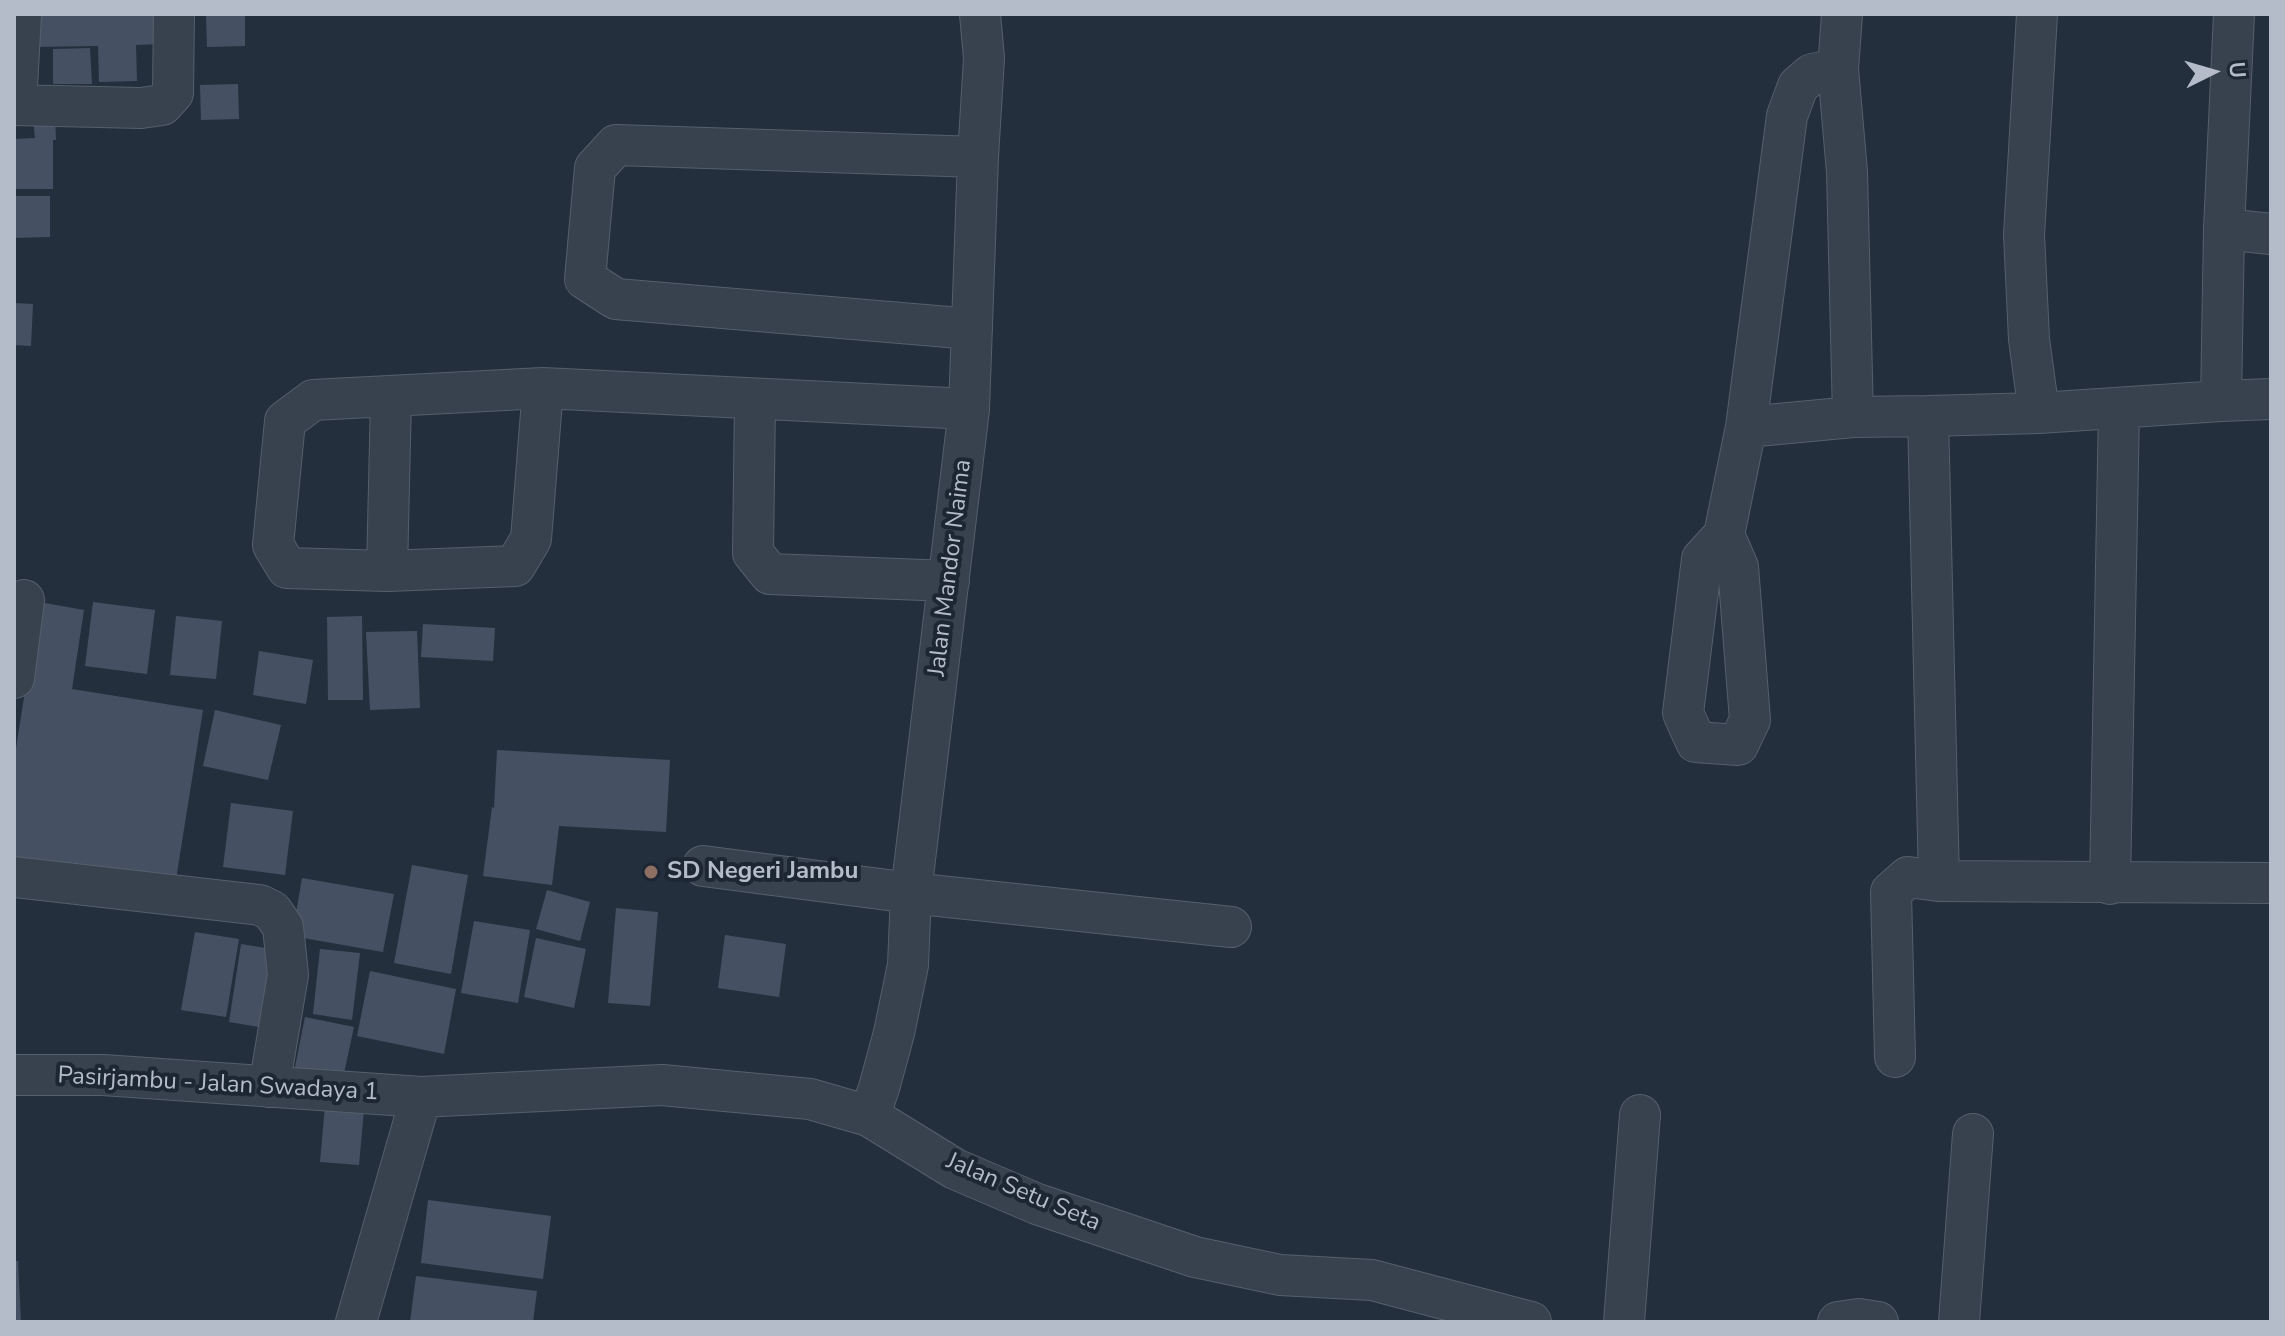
<!DOCTYPE html>
<html>
<head>
<meta charset="utf-8">
<style>
  body { margin:0 }
  #map { position:relative; width:2285px; height:1336px; overflow:hidden; background:#242f3e; font-family:"Nunito Sans",sans-serif }
  canvas { display:block }
  .frame { position:absolute; inset:0; border:16px solid #b4bcc9; pointer-events:none }
  .north { position:absolute; left:2173px; top:32px; width:80px; height:80px; -webkit-text-stroke:6px #1d2633; paint-order:stroke; rotate:85deg; font-size:22px; font-weight:700; line-height:32px; text-align:center; color:#b4bcc9 }
  .north::after { content:''; display:block; margin:auto; width:28px; height:36px; background:#b4bcc9; clip-path:polygon(50% 0,100% 100%,50% 72%,0 100%) }
</style>
</head>
<body>
<div id="map">
<canvas width="2285" height="1336"></canvas>
<div class="frame"></div>
<div class="north">U</div>
</div>
<script>
const context = document.querySelector('canvas').getContext('2d');
context.lineJoin = 'round';
function fill(path, color) {
  context.fillStyle = color;
  context.fill(path, 'evenodd');
}
function shape(rows) {
  const path = new Path2D();
  for (const r of rows) {
    path.moveTo(r[0], r[1]);
    for (let i = 2; i < r.length; i += 2) path.lineTo(r[i], r[i + 1]);
  }
  return path;
}
function stroke(path, color, width, dash) {
  context.strokeStyle = color;
  context.lineWidth = width;
  context.lineCap = dash ? 'butt' : 'round';
  context.setLineDash(dash || []);
  context.stroke(path);
}
function write(font, color, halo, rows, align = 'center') {
  context.font = font + ' "Nunito Sans",sans-serif';
  context.lineWidth = 8;
  context.setLineDash([]);
  context.textBaseline = 'middle';
  context.strokeStyle = halo;
  context.fillStyle = color;
  for (const [text, x, y, turn = 0] of rows) {
    context.save();
    context.translate(x, y);
    context.rotate((+turn || 0) * Math.PI / 180);
    context.textAlign = isNaN(turn) ? turn : align;
    if (halo) context.strokeText(text, 0, 0);
    context.fillText(text, 0, 0);
    context.restore();
  }
}
fill(shape([
  [32,14,159,14,160,44,136,45,137,81,99,82,98,46,33,47],
  [206,14,245,14,245,46,207,47],
  [90,48,92,84,53,84,53,49],
  [238,84,239,119,201,120,200,85],
  [55,116,56,140,53,140,53,189,14,189,14,139,35,138,33,118],
  [14,196,50,196,50,237,14,238],
  [14,303,33,304,31,346,14,345],
  [39,602,84,610,72,689,203,710,174,892,14,866,14,761],
  [93,602,155,610,147,674,85,666],
  [176,616,222,621,216,679,170,675],
  [362,616,363,700,328,700,327,617],
  [423,624,495,628,493,661,421,657],
  [417,631,420,708,370,710,366,632],
  [259,651,313,660,306,704,253,695],
  [215,710,281,725,268,780,203,766],
  [497,750,670,760,666,832,559,826,552,885,483,876,492,807,494,808],
  [231,803,293,811,285,875,223,867],
  [412,865,468,875,451,974,394,963],
  [302,878,394,894,383,952,292,936],
  [547,890,590,902,580,941,536,929],
  [616,908,658,912,650,1006,608,1003],
  [474,921,530,930,518,1003,461,993],
  [195,932,239,939,226,1017,181,1010],
  [725,935,786,944,779,997,718,988],
  [536,938,586,949,574,1008,524,997],
  [241,944,284,951,271,1029,229,1022],
  [320,949,360,953,352,1020,313,1014],
  [370,971,456,989,444,1054,357,1036],
  [305,1017,354,1027,341,1087,293,1077],
  [325,1106,364,1110,359,1165,320,1162],
  [428,1200,551,1216,543,1279,421,1263],
  [14,1261,18,1261,21,1322,14,1322],
  [416,1276,537,1291,533,1322,410,1322]
]), '#455162');
const minor = shape([
  [2037,14,2024,235,2029,339,2039,413],
  [2234,14,2224,229,2221,401,2271,399],
  [1838,69,1847,172,1853,417],
  [14,105,141,108,162,105,173,93,174,14],
  [16,105,21,14],
  [2224,229,2271,234],
  [972,329,616,299,585,279,595,168,616,145,978,157],
  [543,388,531,539,515,566,387,571,287,568,273,545,285,421,313,400,543,388,969,409],
  [755,400,753,553,770,574,949,581],
  [1928,416,2039,413,2221,401],
  [1746,427,1787,116,1798,86,1812,74,1838,69,1842,14],
  [1724,535,1738,567,1750,720,1738,745,1696,742,1683,713,1702,559,1724,535,1746,427,1853,417,1928,416,1939,881,2271,883],
  [387,571,391,398],
  [14,678,24,600],
  [703,866,911,893,1231,927],
  [14,877,260,905,272,911,283,927,288,975,269,1087],
  [2110,884,2119,409],
  [1895,1057,1891,892,1908,877,1939,881],
  [14,1075,103,1075,421,1097,662,1085,810,1099,869,1116,955,1169,1037,1204,1195,1257,1280,1275,1372,1280,1531,1322],
  [869,1116,879,1088,894,1033,908,965,911,893,969,409,978,157,984,58,980,14],
  [356,1322,421,1097],
  [1624,1322,1640,1115],
  [1838,1322,1859,1319,1878,1322],
  [1959,1322,1973,1134]
]);
stroke(minor, '#565f6c', 42);
stroke(minor, '#38414e', 40);
for (const [x, y, r, color] of [
  [651,872,8,"#8d6e63"]
]) {
  const dot = new Path2D();
  dot.arc(x, y, r, 0, 2 * Math.PI);
  context.fillStyle = color;
  context.fill(dot);
  stroke(dot, '#1d2633', 3);
}
write('24px', '#b4bcc9', '#1d2633', [
  ["Jalan Mandor Naima",951,568,-83],
  ["Pasirjambu - Jalan Swadaya 1",218,1085,3],
  ["Jalan Setu Seta",1023,1193,23]
]);
write('bold 24px', '#b4bcc9', '#1d2633', [
  ["SD Negeri Jambu",667,872]
], 'left');
</script>
</body>
</html>
